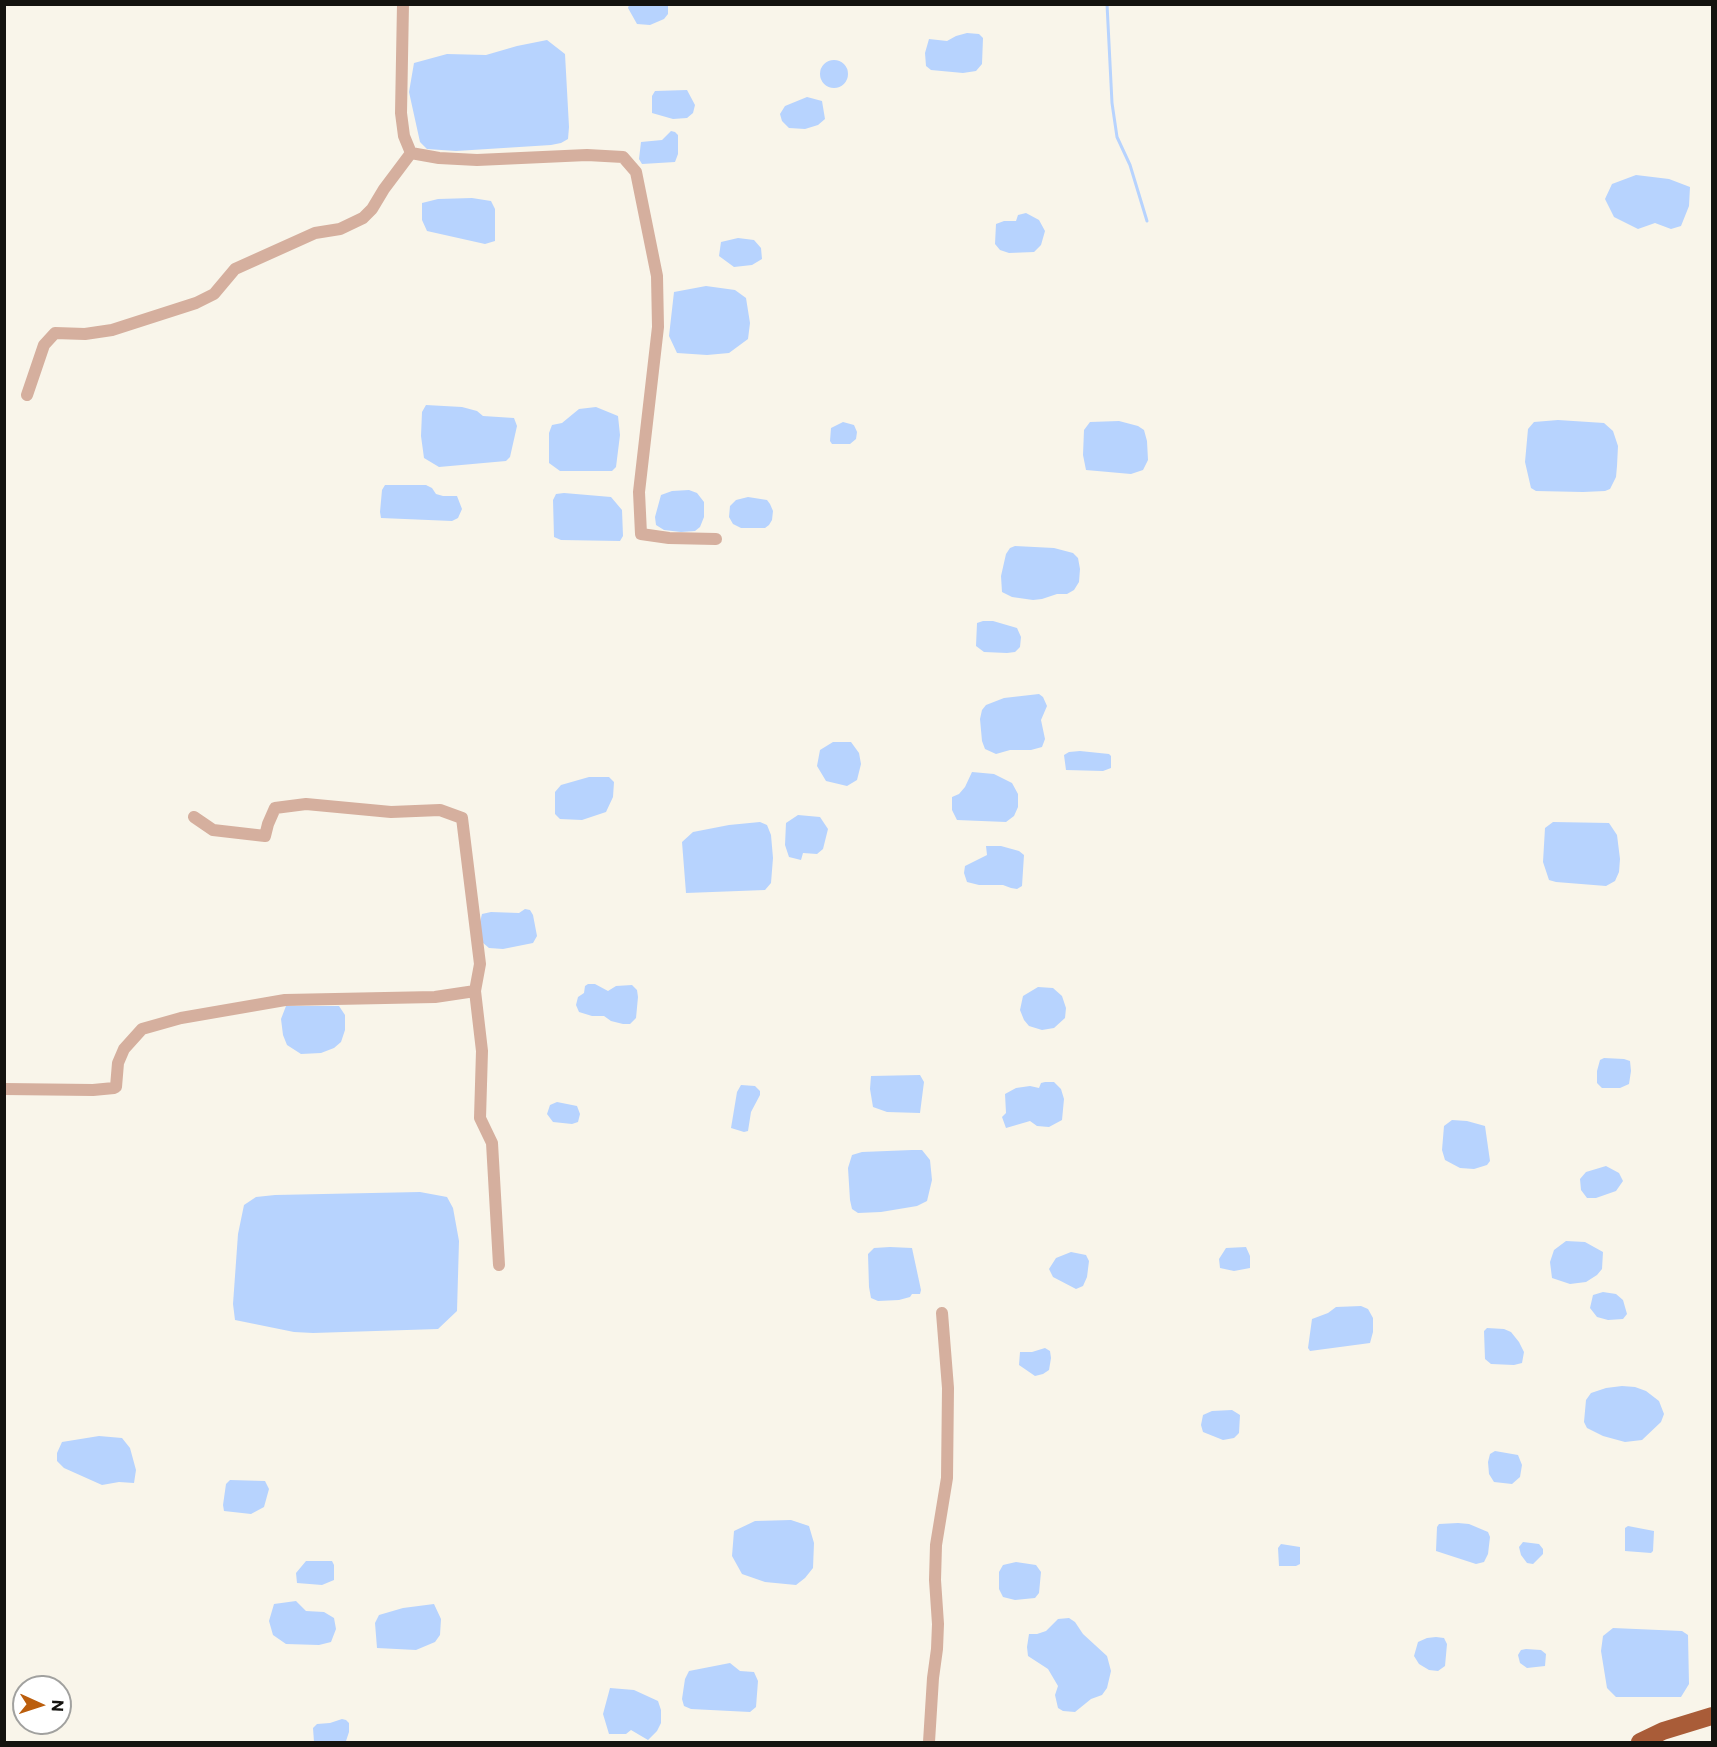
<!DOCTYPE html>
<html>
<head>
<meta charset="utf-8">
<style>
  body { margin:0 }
  #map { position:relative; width:1717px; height:1747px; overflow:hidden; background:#f9f5ea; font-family:Commissioner,sans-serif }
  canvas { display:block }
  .frame { position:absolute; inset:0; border:6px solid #14130f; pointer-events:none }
  .north { position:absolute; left:12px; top:1675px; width:60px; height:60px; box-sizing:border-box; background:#fff; border:2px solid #a1a19f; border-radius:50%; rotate:93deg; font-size:16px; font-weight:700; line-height:24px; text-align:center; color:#14130f }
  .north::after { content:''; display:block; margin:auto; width:21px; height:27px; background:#bb5e0d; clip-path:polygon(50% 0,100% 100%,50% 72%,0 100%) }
</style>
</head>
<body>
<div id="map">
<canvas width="1717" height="1747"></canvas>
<div class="frame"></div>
<div class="north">N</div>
</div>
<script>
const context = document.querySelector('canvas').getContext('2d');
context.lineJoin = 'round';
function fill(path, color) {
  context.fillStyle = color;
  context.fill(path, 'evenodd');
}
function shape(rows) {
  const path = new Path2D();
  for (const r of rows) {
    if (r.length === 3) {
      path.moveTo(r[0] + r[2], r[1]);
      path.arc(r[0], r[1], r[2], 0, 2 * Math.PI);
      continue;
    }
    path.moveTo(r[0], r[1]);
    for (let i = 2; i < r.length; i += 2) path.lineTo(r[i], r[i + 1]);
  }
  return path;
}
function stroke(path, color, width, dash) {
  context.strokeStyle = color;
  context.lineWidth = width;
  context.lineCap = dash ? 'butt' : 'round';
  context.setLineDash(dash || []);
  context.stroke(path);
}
fill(shape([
  [668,5,668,14,664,19,650,25,637,24,628,8,629,5],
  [967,33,979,34,983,38,982,64,976,71,963,73,931,70,926,66,925,53,929,39,947,41,956,36],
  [547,40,565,54,569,127,568,139,561,143,551,145,456,151,427,149,420,142,409,92,414,63,447,54,486,55,517,46],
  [834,74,14],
  [687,90,695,105,693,113,687,118,673,119,652,113,652,96,655,91],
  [807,97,822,101,825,119,818,125,805,129,789,128,782,121,780,114,785,106],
  [671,131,675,132,678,135,678,154,675,162,642,164,639,159,641,142,662,140],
  [1636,175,1669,179,1690,187,1689,206,1681,226,1671,229,1655,223,1638,229,1614,217,1605,199,1612,184],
  [472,198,491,201,495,209,495,241,485,244,427,231,422,220,422,203,438,199],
  [1026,213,1039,220,1045,231,1041,245,1034,252,1009,253,1000,250,995,244,996,224,1004,221,1016,221,1018,215],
  [738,238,754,240,761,248,762,259,752,265,734,267,719,256,721,242],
  [706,286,735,290,746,298,750,323,748,339,729,353,707,355,677,353,669,336,674,292],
  [426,405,462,407,477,411,483,416,514,418,517,426,510,457,506,461,439,467,424,458,421,436,422,412],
  [596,407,618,416,620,435,616,467,612,471,560,471,549,463,549,433,552,425,562,423,579,409],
  [1558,420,1604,423,1613,431,1618,446,1617,466,1616,477,1610,489,1605,491,1583,492,1536,491,1531,488,1525,462,1528,429,1534,422],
  [1119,421,1138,426,1144,430,1147,441,1148,460,1143,470,1131,474,1086,470,1083,455,1084,430,1090,422],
  [843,422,854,425,857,432,856,439,850,444,832,444,830,441,831,428],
  [385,485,426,485,432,488,436,494,443,496,457,496,462,509,458,518,452,521,381,518,380,512,382,490],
  [689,490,697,493,704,502,704,517,700,527,695,531,681,532,664,530,656,525,655,517,661,495,672,491],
  [564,493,611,497,622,510,623,536,620,541,561,540,554,537,553,500,556,494],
  [748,497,767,500,770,504,773,511,772,520,769,525,765,528,741,528,733,524,729,517,730,506,736,500],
  [1015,546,1054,548,1073,553,1078,558,1080,569,1079,582,1074,590,1067,594,1057,594,1042,599,1033,600,1012,597,1002,592,1001,576,1006,554,1010,548],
  [983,621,993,621,1017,628,1021,637,1020,647,1015,652,1007,653,984,652,976,646,977,623],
  [1039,694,1043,697,1047,706,1041,720,1045,739,1042,747,1031,750,1010,750,996,754,985,749,982,741,980,719,982,710,986,705,1004,698],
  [833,742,851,742,859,753,861,764,857,780,847,786,826,781,817,766,820,750],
  [1080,751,1109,754,1111,756,1111,768,1103,771,1066,770,1064,755,1069,752],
  [972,772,994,774,1012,783,1018,794,1018,807,1014,816,1006,822,957,820,952,810,952,797,959,794,965,787],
  [589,777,609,777,614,782,613,797,606,812,582,820,560,819,555,814,555,792,561,785],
  [798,815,820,817,828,829,823,849,817,854,803,853,801,860,789,857,785,845,786,823],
  [760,822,767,825,771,835,773,858,771,883,765,890,686,893,682,842,693,832,729,825],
  [1553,822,1609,823,1617,835,1620,859,1619,872,1615,881,1606,886,1556,882,1549,880,1543,862,1545,828],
  [986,846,1001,846,1019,851,1024,855,1022,886,1017,889,1011,888,1003,885,979,885,967,882,964,873,965,866,987,855],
  [525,909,530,910,533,915,537,936,533,943,503,949,489,948,482,942,479,926,482,914,491,912,519,913],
  [588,984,595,984,608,991,616,986,632,985,637,990,638,997,636,1018,630,1024,623,1024,611,1021,604,1016,592,1016,579,1012,576,1005,578,997,584,993,585,986],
  [1038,987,1053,988,1062,996,1066,1008,1065,1018,1054,1028,1042,1030,1029,1026,1024,1020,1020,1010,1023,996],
  [286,1006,339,1006,345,1015,345,1030,341,1042,334,1048,321,1053,301,1054,287,1045,283,1035,281,1019],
  [1604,1058,1624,1059,1630,1061,1631,1071,1629,1084,1620,1088,1602,1088,1597,1083,1597,1071,1600,1060],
  [920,1075,924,1082,920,1113,887,1112,873,1107,870,1089,871,1076],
  [1045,1082,1054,1082,1061,1089,1064,1099,1062,1120,1049,1127,1037,1126,1030,1121,1006,1128,1002,1117,1006,1113,1005,1094,1016,1088,1030,1086,1039,1088,1041,1083],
  [741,1085,755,1086,760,1091,760,1095,751,1112,748,1131,744,1132,731,1128,737,1092],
  [557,1102,577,1106,580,1114,578,1122,572,1124,553,1122,547,1114,550,1105],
  [1452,1120,1467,1121,1485,1126,1490,1161,1487,1165,1474,1169,1460,1168,1445,1160,1442,1150,1444,1126],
  [912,1150,922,1150,930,1160,932,1180,927,1201,917,1206,881,1212,858,1213,852,1209,850,1200,848,1168,852,1155,862,1152],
  [1606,1166,1619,1173,1623,1181,1616,1191,1596,1198,1587,1198,1581,1190,1580,1179,1586,1172],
  [420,1192,447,1197,453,1208,459,1241,457,1311,438,1329,313,1333,294,1332,235,1320,233,1304,238,1234,244,1205,256,1197,275,1195],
  [1566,1241,1585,1242,1603,1252,1602,1269,1597,1275,1586,1282,1570,1284,1552,1278,1550,1262,1554,1250],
  [890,1247,912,1248,921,1290,920,1294,912,1294,910,1297,899,1300,878,1301,871,1298,869,1287,868,1254,874,1248],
  [1246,1247,1250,1256,1250,1268,1234,1271,1220,1268,1219,1259,1226,1248],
  [1071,1252,1086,1255,1089,1261,1087,1277,1083,1286,1076,1289,1053,1277,1049,1269,1056,1258],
  [1603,1292,1616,1294,1623,1300,1627,1314,1623,1319,1608,1320,1597,1317,1590,1308,1593,1295],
  [1361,1306,1368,1309,1373,1318,1373,1332,1370,1343,1310,1351,1308,1348,1312,1319,1328,1313,1336,1307],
  [1487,1328,1504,1329,1511,1332,1519,1342,1524,1352,1522,1363,1514,1365,1491,1364,1485,1359,1484,1331],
  [1045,1348,1050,1351,1051,1358,1049,1370,1043,1374,1035,1376,1019,1365,1020,1352,1032,1352],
  [1622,1386,1635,1387,1646,1391,1659,1401,1664,1414,1661,1422,1642,1440,1625,1442,1603,1436,1587,1428,1584,1422,1586,1400,1591,1393,1606,1388],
  [1232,1410,1240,1415,1239,1433,1234,1438,1223,1440,1203,1432,1201,1425,1203,1415,1212,1411],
  [99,1436,122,1438,130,1448,136,1470,134,1483,119,1482,102,1485,64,1468,57,1461,57,1453,62,1442],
  [1495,1451,1518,1455,1522,1465,1520,1477,1512,1484,1494,1482,1489,1474,1488,1462,1490,1454],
  [230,1480,265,1481,269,1489,264,1507,251,1514,224,1511,223,1505,226,1484],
  [791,1520,809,1526,814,1543,813,1568,805,1578,796,1585,765,1582,742,1574,732,1556,734,1531,755,1521],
  [1458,1523,1469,1524,1488,1532,1490,1537,1488,1554,1484,1562,1476,1564,1436,1551,1437,1527,1439,1524],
  [1628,1526,1654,1531,1653,1551,1651,1553,1625,1551,1625,1528],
  [1523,1542,1539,1544,1543,1549,1543,1554,1533,1564,1527,1563,1521,1555,1519,1547],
  [1281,1544,1300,1547,1300,1564,1296,1566,1279,1566,1278,1548],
  [306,1561,332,1561,334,1565,334,1580,322,1585,297,1583,296,1573],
  [1016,1562,1036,1565,1041,1572,1039,1593,1035,1598,1015,1600,1003,1597,999,1589,999,1572,1003,1565],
  [296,1601,306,1611,324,1612,334,1618,336,1629,331,1642,319,1645,286,1644,273,1635,269,1621,274,1604],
  [434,1604,441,1619,440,1635,435,1642,416,1650,377,1648,375,1623,379,1615,403,1608],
  [1069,1618,1075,1622,1083,1634,1107,1656,1111,1671,1107,1688,1102,1695,1091,1699,1075,1712,1063,1711,1058,1708,1055,1695,1058,1686,1048,1669,1028,1656,1027,1647,1029,1634,1037,1634,1046,1631,1058,1619],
  [1613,1628,1682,1631,1688,1635,1689,1684,1681,1697,1616,1697,1607,1688,1601,1651,1603,1636],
  [1436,1637,1444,1638,1447,1644,1445,1666,1438,1671,1429,1670,1419,1664,1414,1656,1418,1642,1427,1638],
  [1526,1649,1541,1650,1546,1654,1545,1666,1527,1668,1520,1663,1518,1655,1521,1650],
  [730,1663,740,1671,754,1672,758,1681,756,1707,750,1712,691,1709,684,1706,682,1699,685,1679,689,1671],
  [610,1688,634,1690,658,1701,661,1710,661,1723,657,1731,648,1740,631,1730,626,1734,609,1734,603,1714],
  [342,1719,346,1720,349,1723,349,1732,346,1741,314,1742,313,1728,317,1724,330,1723]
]), '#b7d3fe');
stroke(shape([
  [1107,4,1112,103,1117,137,1130,165,1147,221]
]), '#b7d3fe', 3);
stroke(shape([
  [411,153,439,158,477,160,587,155,623,157,636,172,657,276,658,327,639,492,641,534,669,538,716,539],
  [27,395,44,345,55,333,85,334,112,330,196,303,214,294,235,269,315,233,340,229,363,218,372,209,384,189,411,153,404,136,401,113,403,4],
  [194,817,213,830,265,836,268,824,275,808,306,804,391,812,440,810,462,818,480,964,475,991,482,1051,480,1118,492,1143,499,1265],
  [4,1089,93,1090,114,1088,116,1087,118,1063,124,1049,142,1029,181,1018,285,1000,435,997,475,991],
  [929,1742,933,1678,937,1649,938,1624,935,1580,936,1545,947,1478,948,1388,942,1313]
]), '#d5af9e', 12);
stroke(shape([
  [1640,1742,1663,1731,1712,1716]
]), '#a95c38', 18);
</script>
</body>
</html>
